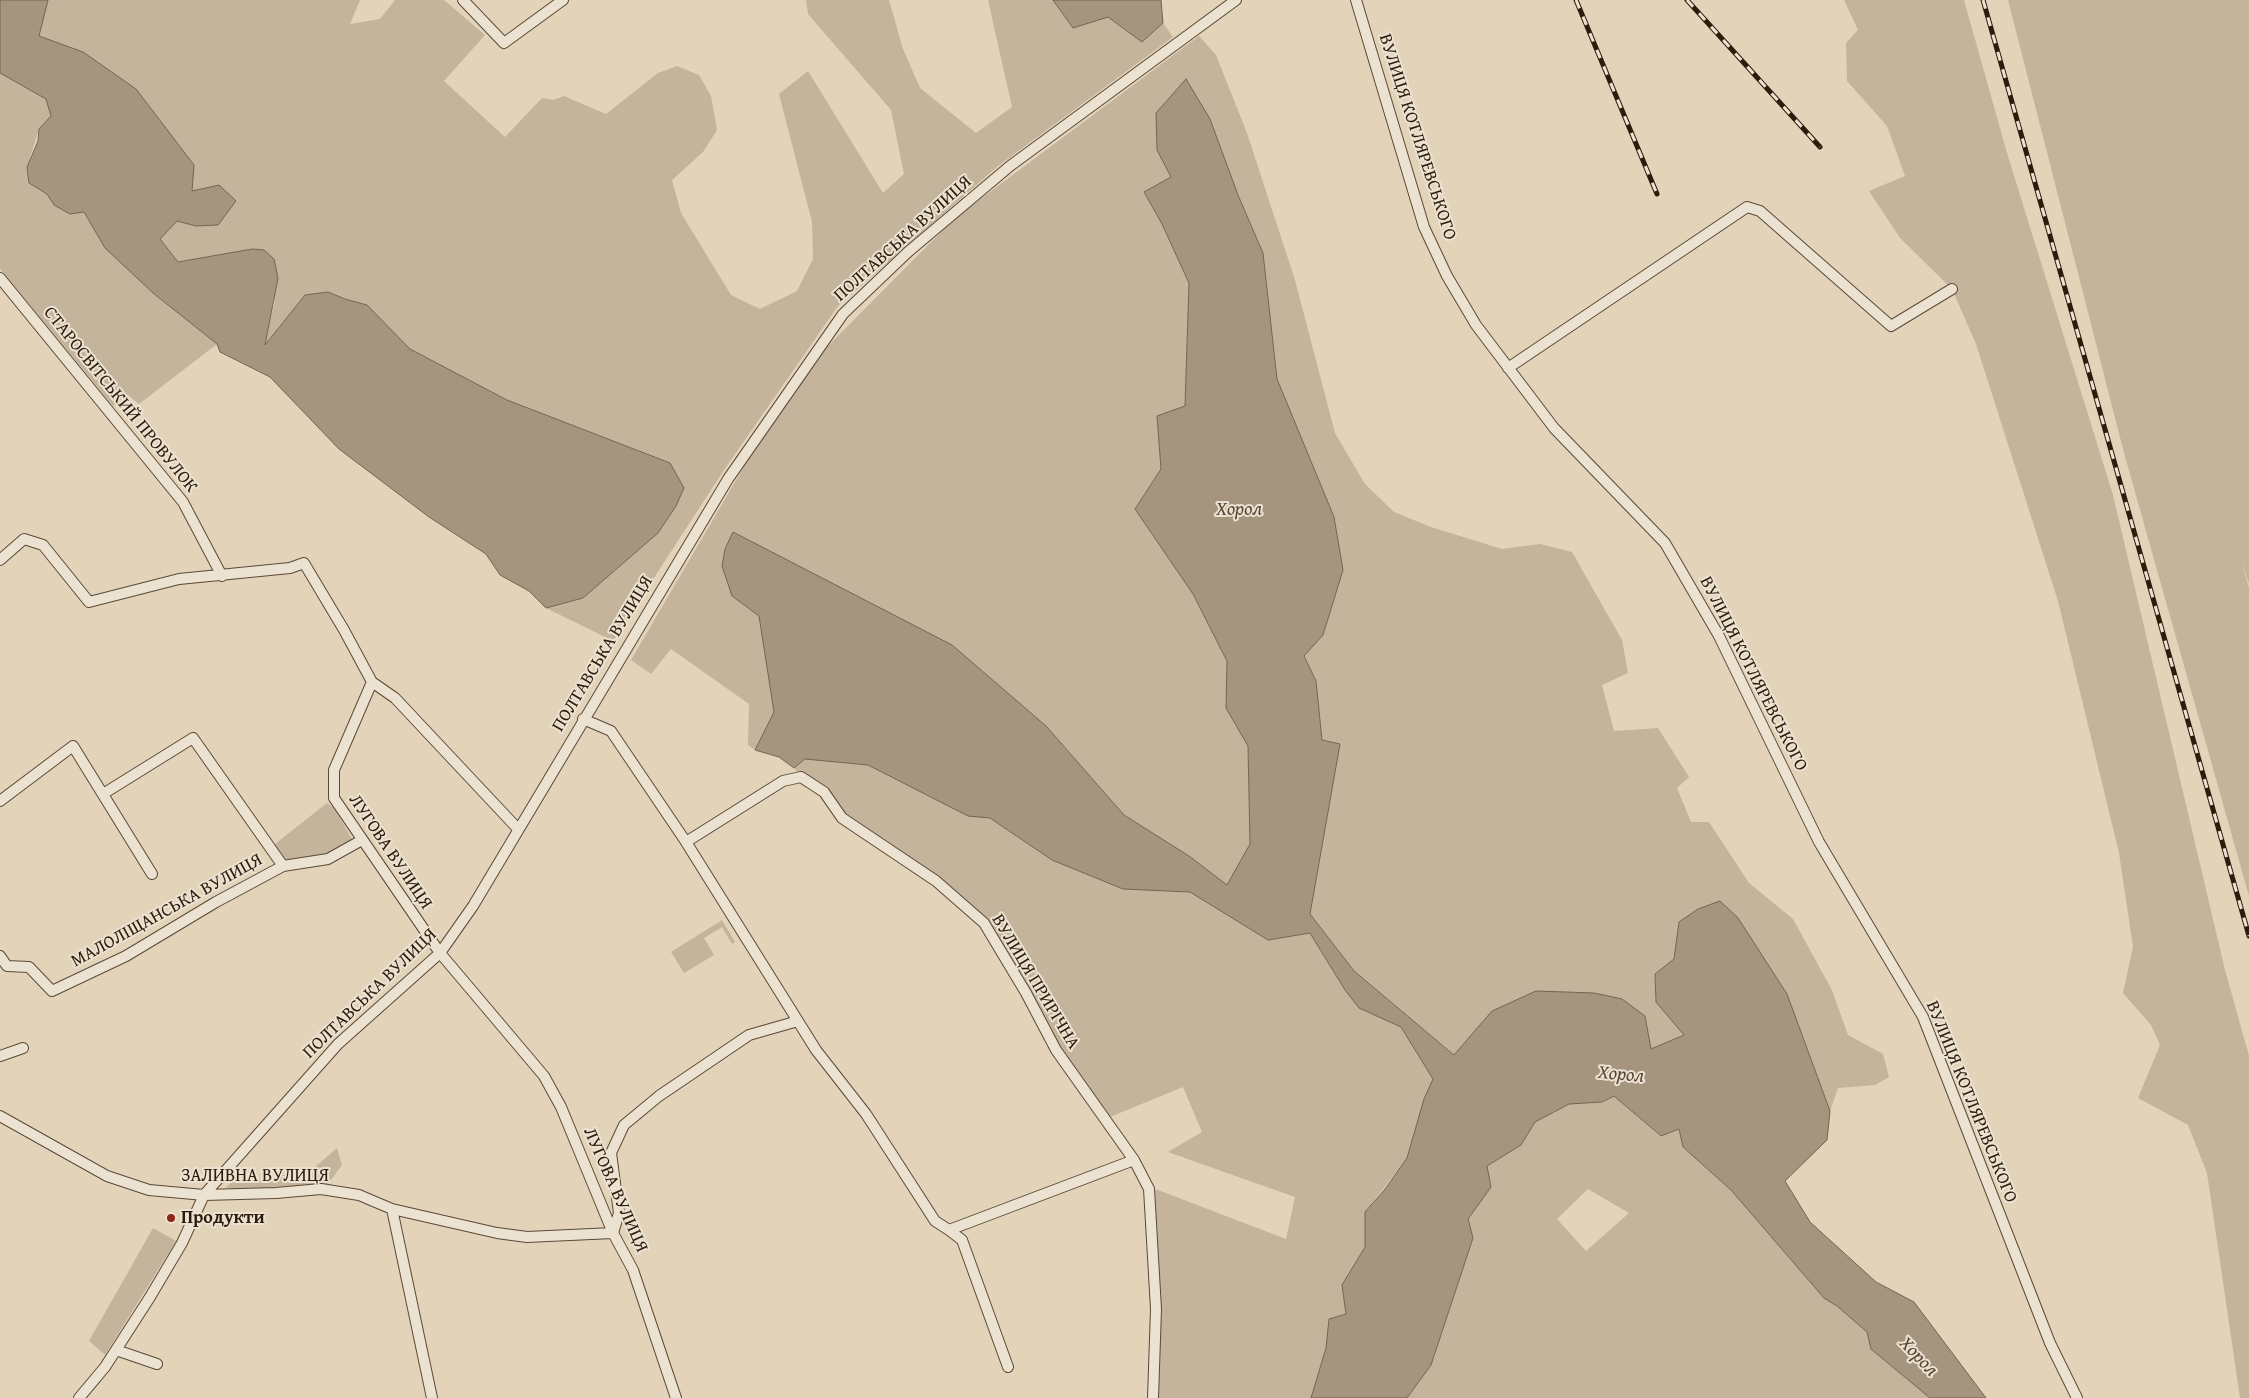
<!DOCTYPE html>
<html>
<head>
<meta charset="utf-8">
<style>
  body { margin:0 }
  canvas { display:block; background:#e2d3b9 }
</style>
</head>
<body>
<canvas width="2249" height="1398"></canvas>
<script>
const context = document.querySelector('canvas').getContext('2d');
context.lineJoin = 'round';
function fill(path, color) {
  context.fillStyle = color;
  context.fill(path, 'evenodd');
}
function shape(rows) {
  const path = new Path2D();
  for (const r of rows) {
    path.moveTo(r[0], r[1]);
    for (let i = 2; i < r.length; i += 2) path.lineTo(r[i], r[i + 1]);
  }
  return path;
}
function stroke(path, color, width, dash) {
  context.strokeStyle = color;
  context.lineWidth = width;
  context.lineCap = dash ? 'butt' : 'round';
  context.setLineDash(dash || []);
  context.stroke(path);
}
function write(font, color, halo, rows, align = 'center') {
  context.font = font + ' "Gentium Book Plus",serif';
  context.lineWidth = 4;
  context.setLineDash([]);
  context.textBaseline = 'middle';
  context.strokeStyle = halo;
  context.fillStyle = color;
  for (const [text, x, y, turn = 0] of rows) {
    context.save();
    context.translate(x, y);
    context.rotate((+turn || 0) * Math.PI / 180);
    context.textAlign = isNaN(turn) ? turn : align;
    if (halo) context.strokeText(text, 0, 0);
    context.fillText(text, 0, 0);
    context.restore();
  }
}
fill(shape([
  [48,0,360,0,350,24,380,19,395,0,444,0,485,35,444,81,505,137,542,98,553,100,564,96,606,114,658,73,677,66,699,75,711,96,717,130,703,152,672,180,681,213,731,295,760,309,797,291,813,259,812,222,779,94,808,71,883,193,904,174,891,110,808,14,806,0,889,0,903,49,920,88,976,133,1012,107,988,0,1053,0,1073,27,1108,17,1142,42,1163,23,1173,37,998,166,838,306,724,470,613,641,546,608,583,598,658,533,670,463,507,400,410,349,367,305,345,299,328,292,305,295,264,346,275,301,252,249,178,262,160,239,177,221,196,226,191,192,38,36],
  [1844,0,1964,0,2007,153,2113,495,2225,970,2249,1056,2249,1398,2240,1398,2207,1173,2188,1125,2138,1098,2160,1045,2151,1025,2123,993,2133,947,2119,853,2058,601,1976,344,1952,289,1900,238,1869,191,1905,176,1887,126,1847,81,1846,43,1858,30],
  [2008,0,2249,0,2249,584,2241,559,2249,588,2249,896,2124,453],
  [1199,36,1216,55,1247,133,1295,280,1335,433,1365,484,1394,512,1431,527,1502,549,1540,544,1572,552,1622,640,1628,673,1602,685,1614,731,1658,728,1689,777,1677,788,1691,822,1709,822,1749,883,1793,919,1832,990,1848,1035,1883,1054,1889,1077,1875,1085,1838,1088,1830,1111,1787,994,1679,922,1674,959,1655,974,1656,1002,1685,1035,1651,1049,1645,1016,1492,1011,1455,1055,1354,971,1310,914,1340,744,1322,741,1316,681,1304,656,1323,635,1343,569,1334,517,1277,379,1263,252,1238,195,1157,150,1171,177,1144,192,1162,224,1189,283,1185,407,1157,417,1161,469,1135,509,1193,594,1227,661,1226,708,1248,746,1250,844,1227,886,1189,856,1124,815,1046,726,803,570,734,532,725,549,732,596,759,616,774,712,755,750,748,745,749,704,671,649,651,674,631,660,746,463,826,348,955,218],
  [0,73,46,99,52,116,39,129,27,167,29,183,47,194,54,205,84,212,105,248,153,293,217,344,139,404,128,395,113,406,0,269],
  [805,759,868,765,968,815,990,818,1052,860,1123,889,1190,892,1268,940,1310,933,1345,990,1359,1008,1401,1027,1433,1079,1407,1158,1365,1212,1365,1247,1342,1285,1346,1314,1329,1319,1326,1348,1311,1398,1153,1398,1149,1189,1158,1190,1286,1239,1295,1197,1168,1152,1202,1132,1183,1087,1105,1119,1056,1050,984,923,936,881,842,818,824,792,801,777,794,768],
  [327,803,334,808,355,844,328,859,283,866,270,848],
  [722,920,735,942,732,944,722,927,704,938,714,955,684,973,671,952],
  [1614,1096,1660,1136,1679,1129,1683,1147,1731,1190,1824,1298,1837,1306,1867,1332,1871,1349,1930,1398,1407,1398,1431,1365,1473,1238,1467,1219,1491,1187,1487,1166,1521,1145,1535,1122,1569,1104,1602,1102],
  [1588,1189,1629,1213,1586,1251,1557,1219],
  [337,1148,342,1165,328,1184,275,1190,226,1188,233,1180,267,1179,314,1168],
  [153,1228,176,1241,105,1355,89,1341]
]), '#c3b49b');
const water = shape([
  [0,0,48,0,39,36,83,52,136,89,194,165,192,191,219,185,236,201,218,225,196,226,177,221,160,239,178,262,252,249,264,250,274,259,278,278,265,345,305,295,328,292,345,299,367,305,410,349,507,400,670,463,684,488,676,506,658,533,583,598,546,608,529,591,500,575,486,554,429,517,339,449,270,377,220,352,217,344,153,293,105,248,84,212,70,214,54,205,47,194,29,183,27,167,38,141,39,129,51,116,46,99,0,73,0,0],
  [1053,0,1161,0,1163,23,1142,42,1108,17,1073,28,1053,0],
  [1186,79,1210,119,1238,195,1263,253,1277,379,1334,517,1343,570,1323,635,1304,656,1316,681,1322,740,1340,744,1310,914,1354,971,1454,1055,1492,1011,1536,991,1594,993,1622,999,1645,1016,1651,1049,1684,1035,1656,1002,1655,974,1674,959,1679,922,1698,909,1720,901,1738,918,1787,994,1830,1111,1827,1140,1785,1181,1810,1222,1876,1282,1914,1302,1986,1398,1930,1398,1871,1349,1867,1332,1837,1306,1824,1298,1731,1190,1683,1147,1679,1129,1661,1136,1614,1096,1602,1102,1569,1104,1535,1122,1521,1145,1487,1166,1491,1187,1468,1219,1473,1238,1431,1365,1407,1398,1311,1398,1326,1348,1329,1319,1346,1314,1342,1285,1365,1247,1365,1212,1385,1189,1407,1158,1424,1099,1433,1079,1401,1027,1359,1008,1345,990,1310,933,1268,940,1190,892,1123,889,1052,860,990,818,968,816,868,765,805,759,794,768,779,757,755,750,774,712,759,616,732,596,722,566,725,549,733,532,952,645,1046,726,1124,815,1189,856,1227,885,1250,844,1248,746,1226,708,1227,661,1193,594,1135,509,1161,469,1157,416,1185,406,1189,283,1162,224,1144,192,1171,177,1157,150,1156,113,1186,79]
]);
fill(water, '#a5947e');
stroke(water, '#756450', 1);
const minor = shape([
  [463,0,504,43,563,0],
  [1356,0,1424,227,1447,276,1476,325,1554,428,1665,543,1719,636,1819,842,1923,1017,2050,1343,2077,1398],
  [0,278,183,502,222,576],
  [1508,368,1747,207,1760,211,1891,326,1952,289],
  [0,560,24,539,43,545,89,602,179,579,290,568,304,563,344,630,372,682,395,698,518,829],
  [372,682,334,770,334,798,440,953,544,1076,561,1107,613,1233,633,1270,676,1398],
  [583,719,611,731,686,842,816,1050,866,1114,935,1221,949,1230,1134,1160],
  [103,794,193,738,283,866],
  [0,801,73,746,152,874],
  [686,842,783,781,801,777,824,792,842,818,936,881,984,923,1026,993,1056,1050,1134,1160,1149,1189,1156,1309,1153,1398],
  [0,956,7,966,29,967,52,991,126,956,216,902,283,866,328,859,362,840],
  [0,1056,23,1048],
  [0,1116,107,1176,149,1190,204,1195,276,1193,321,1189,359,1195,392,1209,497,1233,527,1237,613,1233,619,1213,611,1153,624,1125,659,1096,749,1035,798,1021],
  [392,1209,432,1398],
  [949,1230,962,1240,1008,1367],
  [116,1350,157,1364],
  [79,1398,105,1367,150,1297,182,1243,204,1195,338,1044,440,953,473,906,728,479,843,314,908,252,1010,166,1236,0]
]);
stroke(minor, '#5b4936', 12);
stroke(minor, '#ece2d2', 10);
const rail = shape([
  [1576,0,1657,194],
  [1687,0,1820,147],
  [1983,0,2249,936]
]);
stroke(rail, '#2e1b0a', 5);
stroke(rail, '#ece2d2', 3, [9]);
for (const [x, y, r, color] of [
  [171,1218,5,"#8f2418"]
]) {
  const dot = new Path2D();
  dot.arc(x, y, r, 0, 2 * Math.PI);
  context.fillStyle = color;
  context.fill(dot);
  stroke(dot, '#ece2d2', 2);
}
write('18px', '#2e1b0a', '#ece2d2', [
  ["ВУЛИЦЯ КОТЛЯРЕВСЬКОГО",1417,137,72],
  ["ПОЛТАВСЬКА ВУЛИЦЯ",903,239,-42],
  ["СТАРОСВІТСЬКИЙ ПРОВУЛОК",120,400,51],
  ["ПОЛТАВСЬКА ВУЛИЦЯ",603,654,-59],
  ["ВУЛИЦЯ КОТЛЯРЕВСЬКОГО",1753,674,63],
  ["ЛУГОВА ВУЛИЦЯ",390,852,56],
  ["МАЛОЛІЩАНСЬКА ВУЛИЦЯ",167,911,-29],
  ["ВУЛИЦЯ ПРИРІЧНА",1035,982,59],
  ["ПОЛТАВСЬКА ВУЛИЦЯ",370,994,-44],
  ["ВУЛИЦЯ КОТЛЯРЕВСЬКОГО",1971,1102,68],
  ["ЗАЛИВНА ВУЛИЦЯ",255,1176],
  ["ЛУГОВА ВУЛИЦЯ",615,1190,66]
]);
write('bold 18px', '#2e1b0a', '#ece2d2', [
  ["Продукти",181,1218]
], 'left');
write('italic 19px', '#584533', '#ece2d2', [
  ["Хорол",1239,510],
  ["Хорол",1621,1075,5],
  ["Хорол",1918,1357,46]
]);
</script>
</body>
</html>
